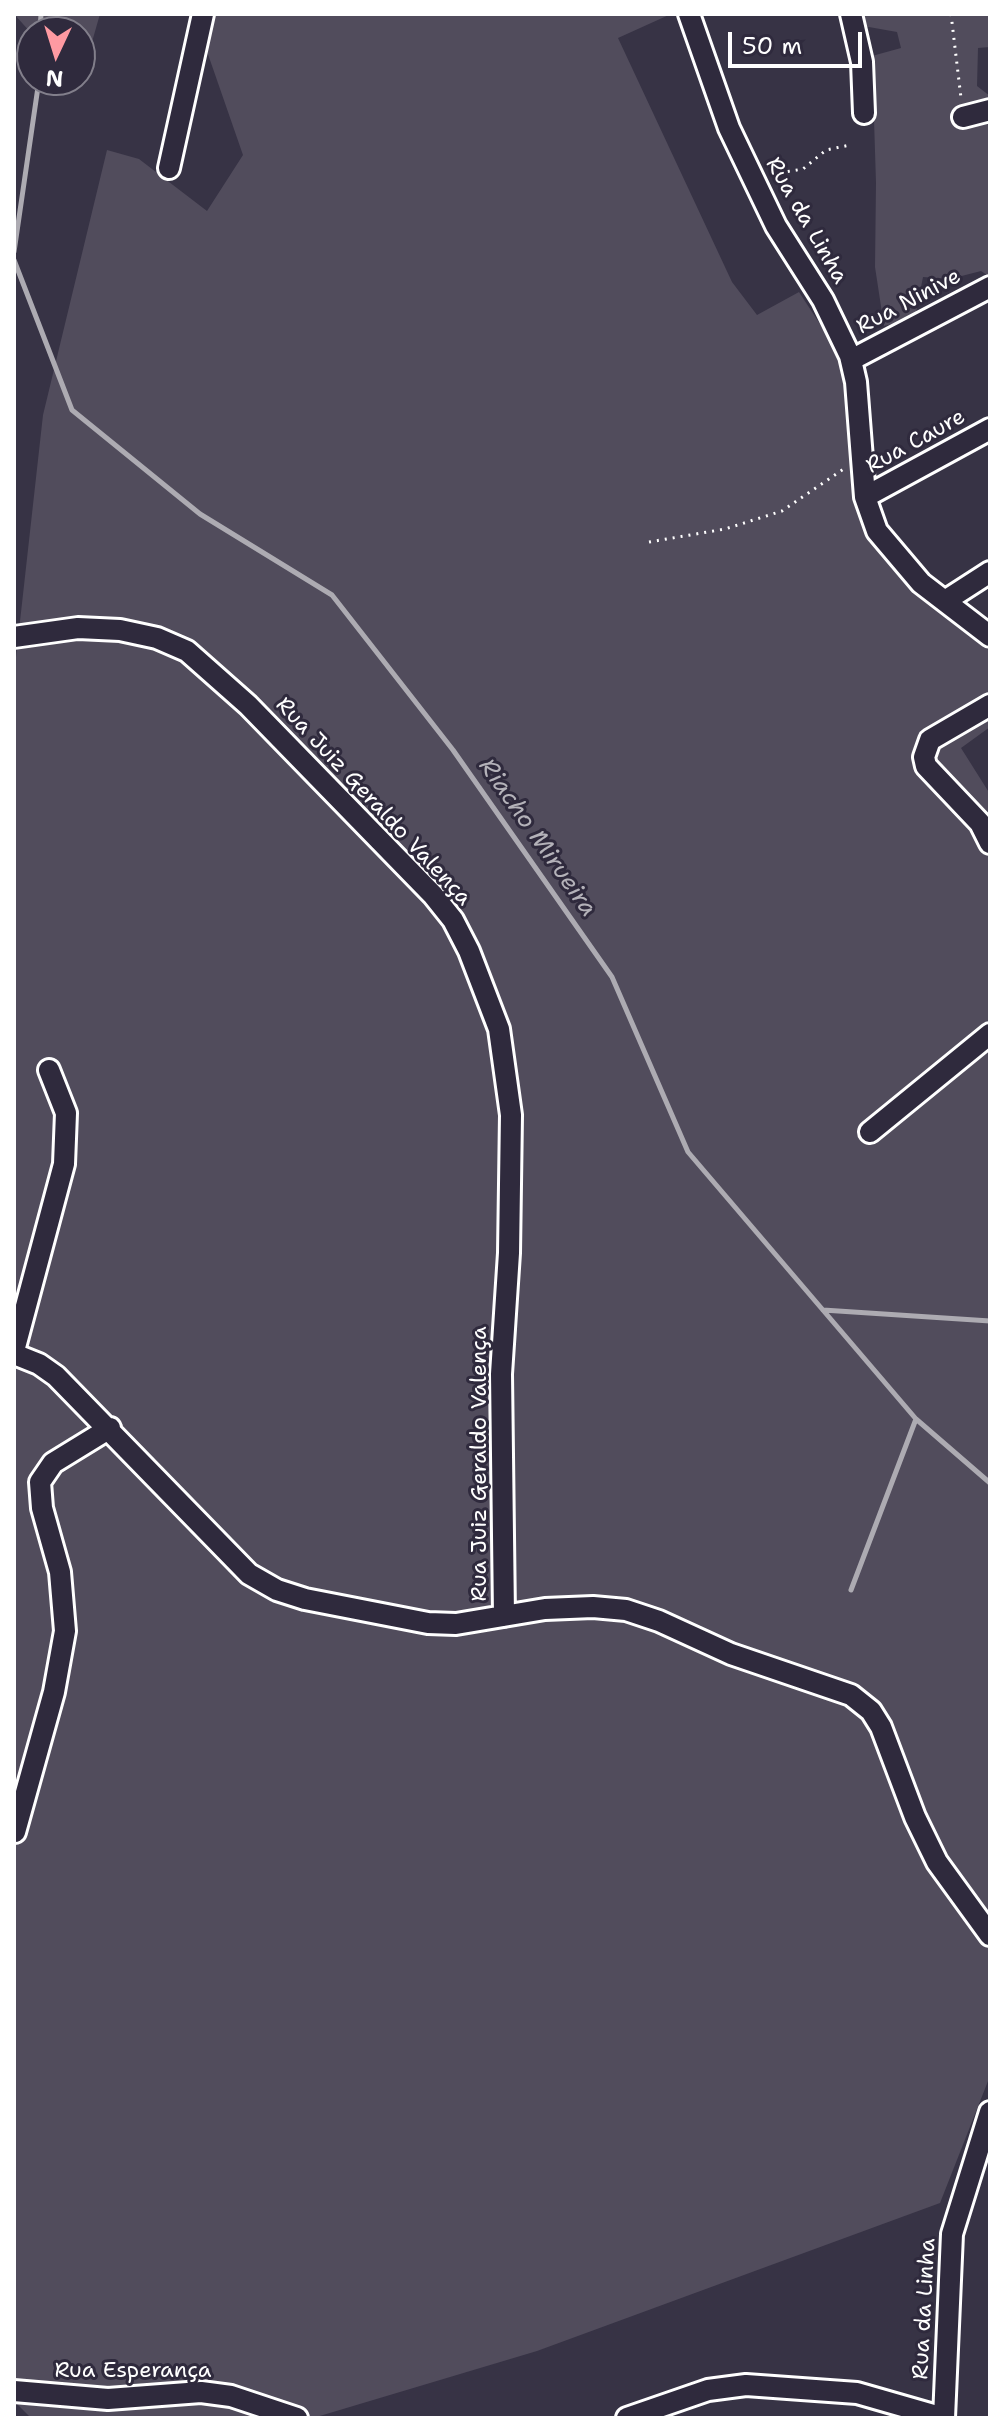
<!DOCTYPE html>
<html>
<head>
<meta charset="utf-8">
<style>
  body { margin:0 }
  #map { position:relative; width:1004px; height:2432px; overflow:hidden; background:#373345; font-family:"Shantell Sans",sans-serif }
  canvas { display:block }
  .frame { position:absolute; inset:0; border:16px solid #fff; pointer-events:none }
  .north { position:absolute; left:16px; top:16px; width:80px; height:80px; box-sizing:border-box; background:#2f2a3d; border:2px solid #827f8b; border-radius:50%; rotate:184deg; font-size:22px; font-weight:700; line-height:32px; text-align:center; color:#fff }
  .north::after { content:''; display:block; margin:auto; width:28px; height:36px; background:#ff9aa2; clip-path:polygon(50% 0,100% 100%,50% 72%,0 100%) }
  .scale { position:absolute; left:728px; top:32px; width:134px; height:36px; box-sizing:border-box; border:4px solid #fff; border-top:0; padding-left:10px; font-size:24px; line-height:28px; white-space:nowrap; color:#fff; -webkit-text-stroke:6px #2f2a3d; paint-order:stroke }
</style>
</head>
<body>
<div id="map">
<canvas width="1004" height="2432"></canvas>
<div class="frame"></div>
<div class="north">N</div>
<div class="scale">50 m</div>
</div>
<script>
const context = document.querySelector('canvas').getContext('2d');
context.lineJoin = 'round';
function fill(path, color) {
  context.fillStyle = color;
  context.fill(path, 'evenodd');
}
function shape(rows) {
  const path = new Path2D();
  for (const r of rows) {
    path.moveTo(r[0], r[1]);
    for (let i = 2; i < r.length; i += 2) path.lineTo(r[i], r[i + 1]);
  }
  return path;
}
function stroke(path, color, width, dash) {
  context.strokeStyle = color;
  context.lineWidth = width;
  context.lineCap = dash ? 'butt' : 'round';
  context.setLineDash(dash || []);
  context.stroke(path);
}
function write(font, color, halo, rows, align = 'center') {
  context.font = font + ' "Shantell Sans",sans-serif';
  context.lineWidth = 6;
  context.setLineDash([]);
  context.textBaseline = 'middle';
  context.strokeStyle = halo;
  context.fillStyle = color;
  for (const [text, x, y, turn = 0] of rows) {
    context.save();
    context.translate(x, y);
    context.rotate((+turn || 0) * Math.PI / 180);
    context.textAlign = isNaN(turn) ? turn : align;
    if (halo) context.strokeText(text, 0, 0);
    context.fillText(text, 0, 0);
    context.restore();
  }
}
fill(shape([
  [14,14,100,14,80,84,76,80,80,80,80,32,32,34],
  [194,14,671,14,618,38,732,282,757,315,799,292,831,341,850,385,870,531,907,586,990,651,990,727,961,748,990,794,990,2076,940,2203,537,2351,313,2418,31,2418,14,2401,14,675,43,415,107,150,139,159,207,211,243,155],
  [852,14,990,14,990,47,978,48,977,86,990,96,990,112,986,116,990,122,990,277,981,271,950,279,923,277,915,318,884,326,875,267,876,183,872,56,901,48,897,32,852,24]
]), '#514c5c');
stroke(shape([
  [40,32,41,14],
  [14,252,39,80],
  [14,260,72,410,200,514,332,595,453,750,612,977,688,1152,916,1419,990,1483],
  [823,1310,990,1321],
  [851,1590,916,1419]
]), '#adabb2', 5);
const minor = shape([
  [689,14,729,128,776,226,823,300,850,356,856,382,865,497,877,531,921,583,990,636],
  [851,14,862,62,864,113],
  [963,117,990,110],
  [169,168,203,14],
  [851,360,990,287],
  [865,497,990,429],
  [945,601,990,572],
  [14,637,78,628,120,630,157,638,187,651,248,705,433,895,453,920,469,951,499,1029,511,1115,509,1253,501,1374,504,1616],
  [990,705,930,740,924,757,926,766,980,823,990,843],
  [870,1132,990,1034],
  [14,1351,64,1164,66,1113,49,1070],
  [14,1354,39,1364,56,1376,249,1574,277,1590,305,1599,428,1623,456,1624,545,1609,593,1607,626,1610,659,1621,731,1654,851,1695,871,1711,881,1727,915,1817,937,1862,990,1935],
  [15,1832,54,1692,65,1631,60,1572,42,1508,40,1482,53,1463,110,1428],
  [14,2391,108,2399,201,2392,231,2396,297,2418],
  [627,2418,708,2390,746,2385,857,2393,944,2418],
  [944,2418,952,2234,990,2112]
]);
stroke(minor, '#fff', 26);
stroke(shape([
  [951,14,961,98],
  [772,174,803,169,826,150,850,145],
  [649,542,725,529,782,511,845,468]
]), '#fff', 3, [2, 6]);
stroke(minor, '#2f2a3d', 20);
write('22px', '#fff', '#2f2a3d', [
  ["Rua da Linha",806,221,60],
  ["Rua Ninive",909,302,-28],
  ["Rua Caure",916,442,-29],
  ["Rua Juiz Geraldo Valença",373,802,47],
  ["Rua Juiz Geraldo Valença",480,1464,-90],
  ["Rua da Linha",925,2309,-87],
  ["Rua Esperança",133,2371]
]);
write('italic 24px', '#b4b2b9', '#2f2a3d', [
  ["Riacho Mirueira",537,838,55]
]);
</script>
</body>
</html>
